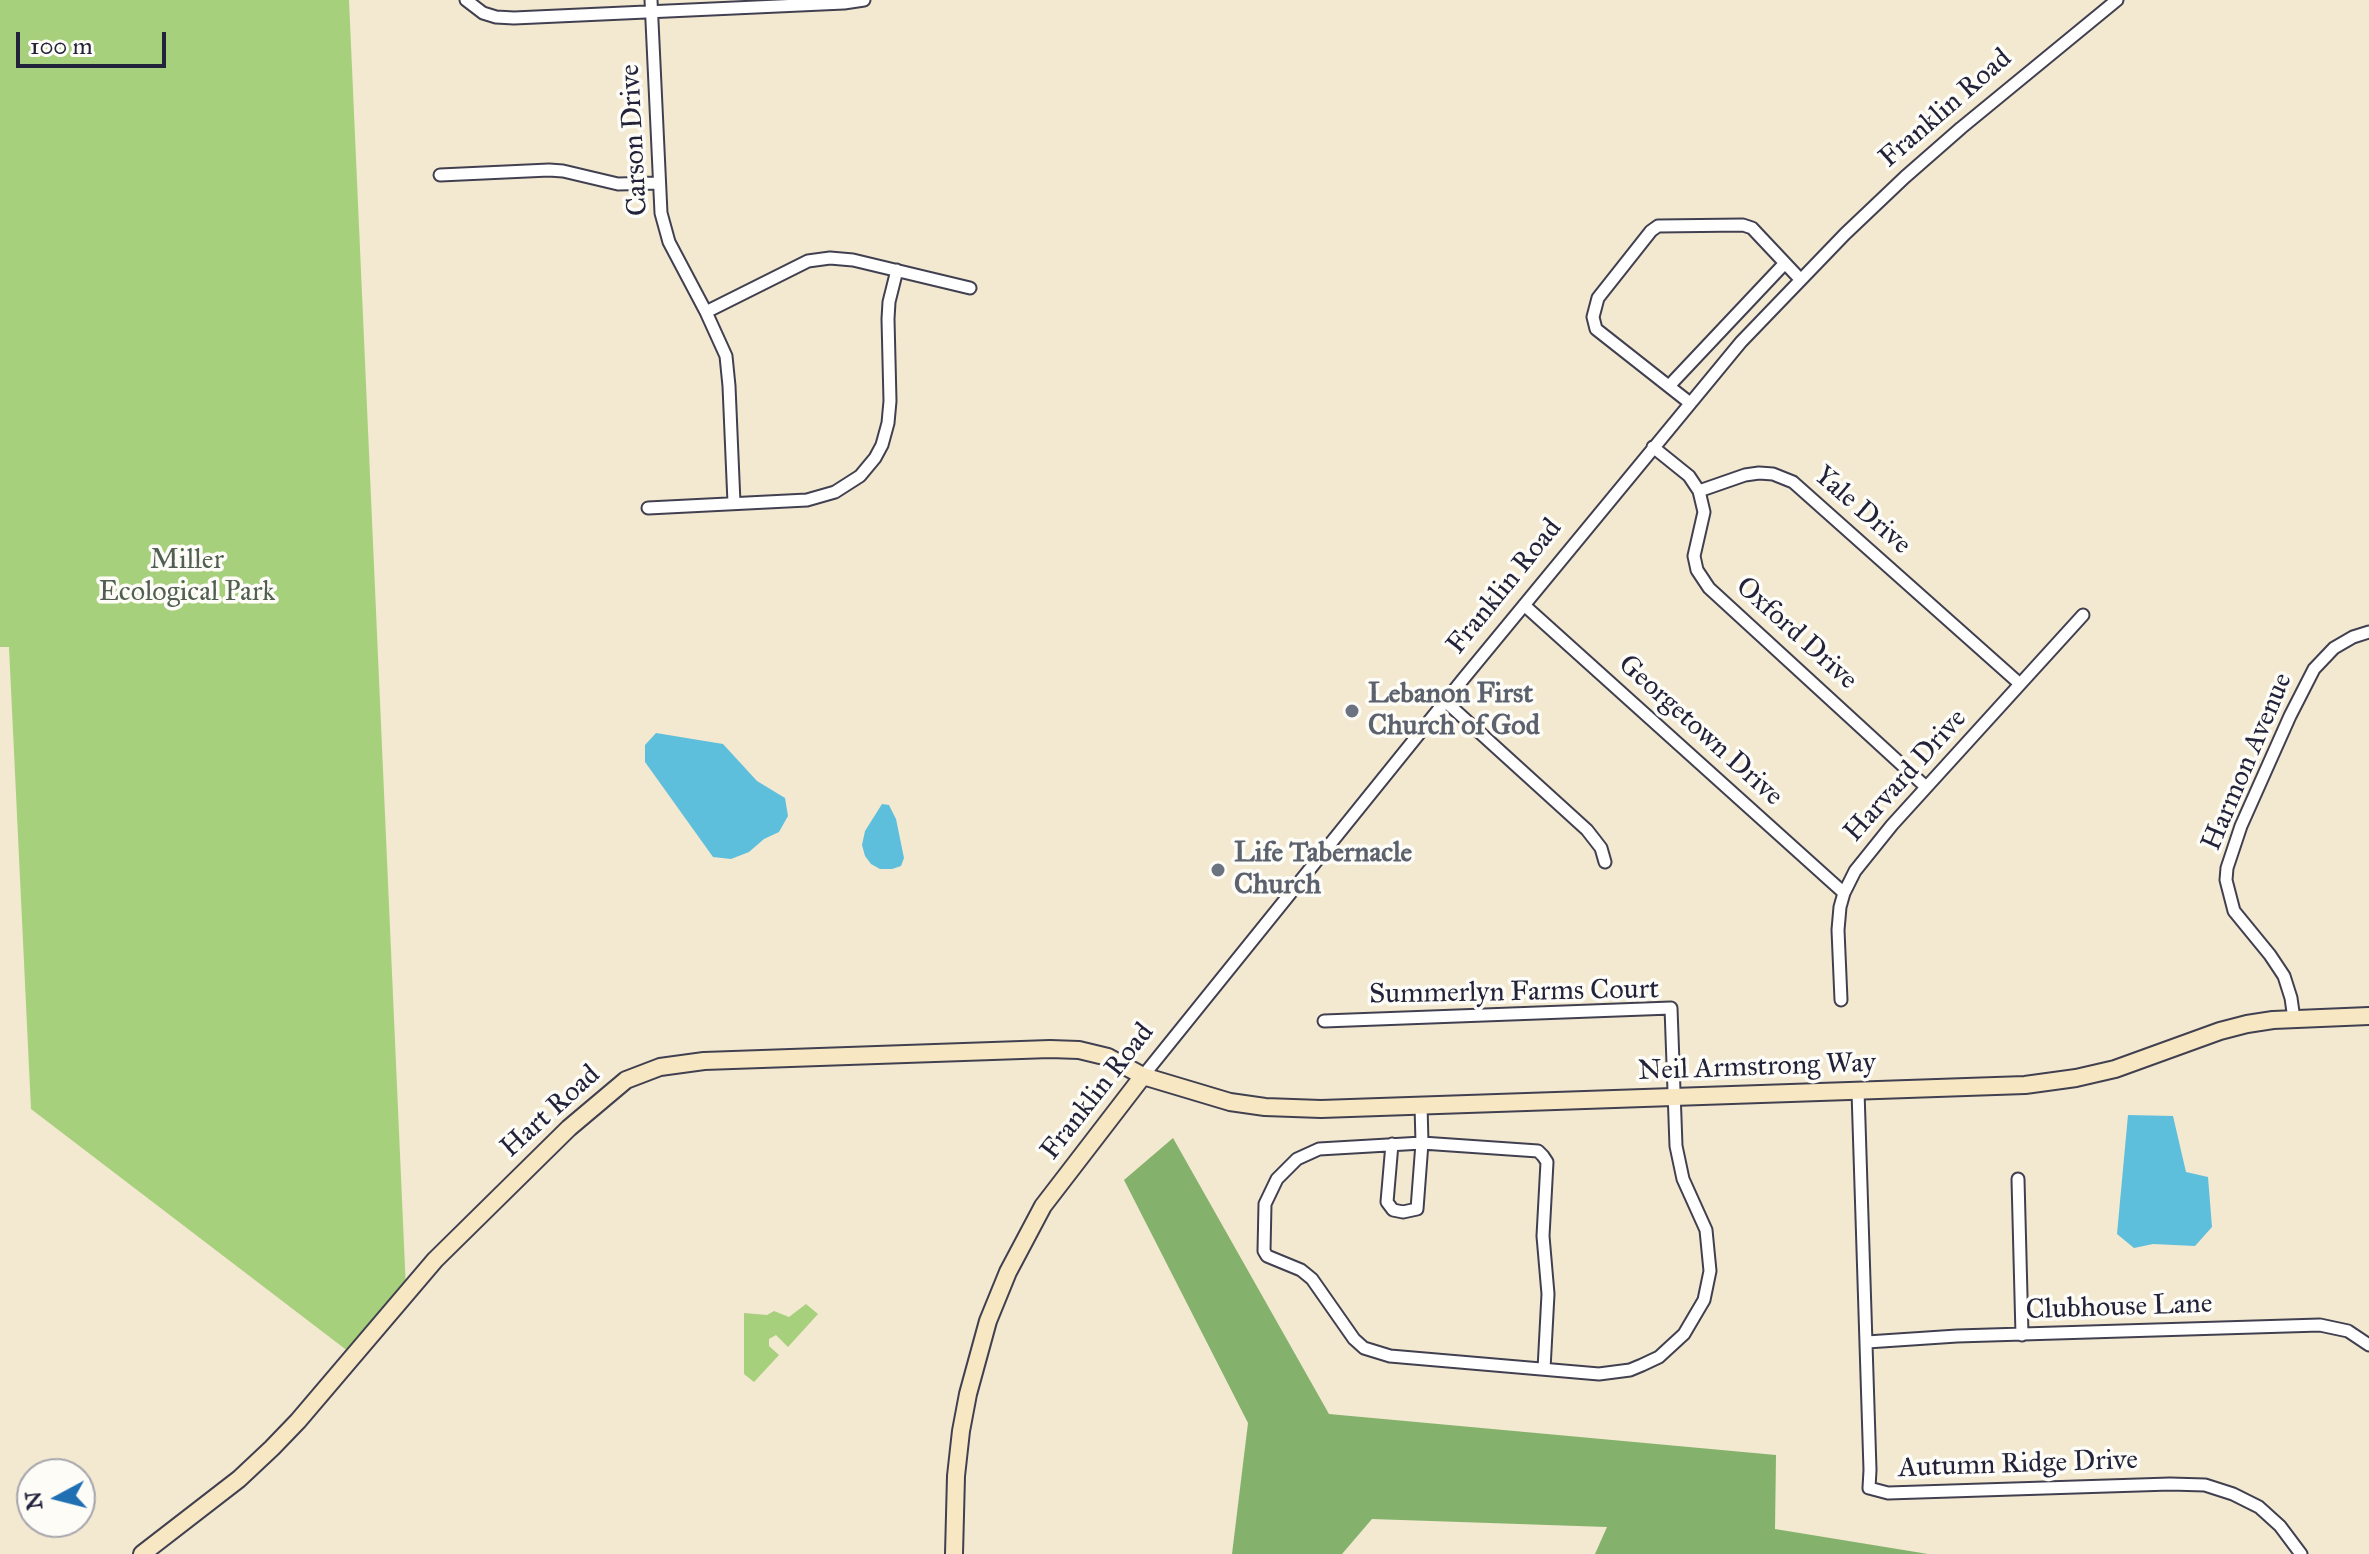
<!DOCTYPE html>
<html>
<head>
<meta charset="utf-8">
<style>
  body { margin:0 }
  #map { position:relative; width:2369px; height:1554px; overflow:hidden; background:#f3e8d0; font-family:"IM FELL Great Primer",serif }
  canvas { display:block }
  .north { position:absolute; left:16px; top:1458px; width:80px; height:80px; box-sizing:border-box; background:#fdfcf7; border:2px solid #a5a5ac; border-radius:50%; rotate:263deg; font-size:22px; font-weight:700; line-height:32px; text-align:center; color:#22223b }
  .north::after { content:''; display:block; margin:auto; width:28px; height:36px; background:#1f6fb2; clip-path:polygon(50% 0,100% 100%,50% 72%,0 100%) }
  .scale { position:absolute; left:16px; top:32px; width:150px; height:36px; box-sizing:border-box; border:4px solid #22223b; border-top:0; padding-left:10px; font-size:24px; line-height:28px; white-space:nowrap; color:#22223b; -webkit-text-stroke:6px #fdfcf7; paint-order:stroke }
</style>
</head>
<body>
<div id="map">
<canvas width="2369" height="1554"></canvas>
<div class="north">N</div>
<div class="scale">100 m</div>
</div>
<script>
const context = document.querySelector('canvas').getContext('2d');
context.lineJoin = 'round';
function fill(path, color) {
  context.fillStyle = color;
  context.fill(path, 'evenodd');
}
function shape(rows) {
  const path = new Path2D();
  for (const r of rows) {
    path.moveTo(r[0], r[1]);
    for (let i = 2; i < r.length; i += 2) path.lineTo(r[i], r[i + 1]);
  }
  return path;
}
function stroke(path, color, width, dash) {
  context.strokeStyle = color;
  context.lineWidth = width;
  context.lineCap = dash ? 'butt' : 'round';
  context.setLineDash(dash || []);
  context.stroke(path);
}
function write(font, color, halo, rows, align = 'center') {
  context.font = font + ' "IM FELL Great Primer",serif';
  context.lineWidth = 7;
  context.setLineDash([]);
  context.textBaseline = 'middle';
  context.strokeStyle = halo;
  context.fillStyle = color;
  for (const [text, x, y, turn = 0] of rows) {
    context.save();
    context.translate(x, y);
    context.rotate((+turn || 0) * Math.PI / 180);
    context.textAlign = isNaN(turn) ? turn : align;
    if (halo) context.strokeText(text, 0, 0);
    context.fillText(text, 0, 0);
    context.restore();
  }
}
fill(shape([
  [0,0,349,0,406,1290,353,1355,31,1109,9,647,0,647],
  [806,1304,818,1314,788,1347,776,1335,769,1339,769,1346,779,1355,754,1382,744,1374,744,1313,767,1315,774,1311,789,1317]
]), '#a6d07c');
fill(shape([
  [1173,1138,1329,1414,1776,1455,1775,1529,1928,1554,1595,1554,1607,1527,1372,1519,1342,1554,1232,1554,1248,1423,1124,1180]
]), '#84b26c');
fill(shape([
  [656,733,723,744,757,781,785,798,788,816,779,832,764,839,749,852,731,859,713,857,645,762,645,745],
  [882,804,889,805,896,819,904,858,901,866,892,869,880,869,871,864,865,856,862,845,865,831],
  [2128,1115,2173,1116,2186,1172,2208,1177,2212,1227,2195,1246,2153,1244,2134,1248,2117,1234]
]), '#5ebfdd');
const street = shape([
  [466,0,483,13,496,17,514,18,844,3,864,0],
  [651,0,661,213,669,242,706,312,726,356,729,386,734,503],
  [440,175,549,170,563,171,618,184,659,183],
  [706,312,808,261,830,258,853,260,970,288],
  [1669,386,1785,263],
  [1690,403,1596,329,1593,317,1598,298,1651,231,1658,226,1743,225,1752,228,1800,279],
  [1653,447,1689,476,1699,491,1704,512,1694,556,1697,570,1709,588,1926,787],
  [1699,491,1745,475,1759,473,1773,474,1793,482,2020,684],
  [648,508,807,500,835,492,860,476,875,458,882,445,888,423,890,401,888,319,889,302,897,270],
  [1524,605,1844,893],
  [1445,701,1587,830,1601,848,1605,862],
  [1841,1000,1838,930,1840,907,1844,893,1855,871,1892,825,2083,615],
  [2294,1019,2291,998,2284,976,2270,955,2234,911,2226,880,2227,868,2241,826,2290,716,2314,669,2334,648,2353,637,2369,632],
  [1324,1021,1671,1008,1676,1146,1683,1179,1706,1230,1710,1271,1704,1300,1684,1334,1659,1357,1642,1365,1630,1370,1599,1374,1390,1356,1364,1348,1354,1339,1312,1279,1301,1270,1267,1256,1264,1251,1265,1204,1277,1179,1297,1159,1319,1149,1422,1143,1421,1105],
  [1143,1076,1464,678,1741,342,1845,234,1905,177,1961,128,2117,0],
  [1858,1091,1870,1470,1869,1488,1888,1493,2170,1484,2205,1485,2233,1494,2259,1507,2280,1526,2301,1554],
  [1392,1144,1387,1202,1393,1210,1403,1212,1417,1209,1422,1143,1538,1151,1543,1156,1547,1162,1543,1236,1548,1294,1544,1369],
  [2018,1179,2022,1335],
  [1867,1342,1957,1336,2320,1325,2348,1331,2369,1345]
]);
const secondary = shape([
  [142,1554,239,1479,272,1448,298,1421,435,1260,569,1128,626,1080,660,1067,704,1061,1050,1049,1079,1050,1108,1057,1143,1076,1230,1102,1265,1107,1321,1109,2025,1085,2076,1078,2115,1069,2220,1031,2247,1024,2273,1020,2369,1016],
  [954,1554,956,1476,961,1431,968,1394,988,1321,1008,1272,1043,1206,1143,1076]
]);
stroke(street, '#414051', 15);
stroke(secondary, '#414051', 20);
stroke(street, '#fff', 11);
stroke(secondary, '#f7e8c3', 16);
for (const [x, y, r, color] of [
  [1352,711,8,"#6b7280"],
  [1218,870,8,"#6b7280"]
]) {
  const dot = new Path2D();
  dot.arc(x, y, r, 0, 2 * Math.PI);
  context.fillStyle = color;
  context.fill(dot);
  stroke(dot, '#fdfcf7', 3);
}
write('28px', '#22223b', '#fdfcf7', [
  ["Franklin Road",1946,109,-41],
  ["Carson Drive",635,140,-93],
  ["Yale Drive",1862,511,41],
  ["Franklin Road",1505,587,-51],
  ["Oxford Drive",1796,634,42],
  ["Georgetown Drive",1700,731,42],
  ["Harmon Avenue",2248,762,-67],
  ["Harvard Drive",1906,776,-48],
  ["Summerlyn Farms Court",1514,993,-1],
  ["Neil Armstrong Way",1757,1068,-2],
  ["Franklin Road",1098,1092,-52],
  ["Hart Road",551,1112,-42],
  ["Clubhouse Lane",2119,1308,-2],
  ["Autumn Ridge Drive",2018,1465,-2]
]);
write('28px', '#505f52', '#fdfcf7', [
  ["Miller",187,561],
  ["Ecological Park",187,593]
]);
write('bold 28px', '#5b616d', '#fdfcf7', [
  ["Lebanon First",1368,695],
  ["Church of God",1368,727],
  ["Life Tabernacle",1234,854],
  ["Church",1234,886]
], 'left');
</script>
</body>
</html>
